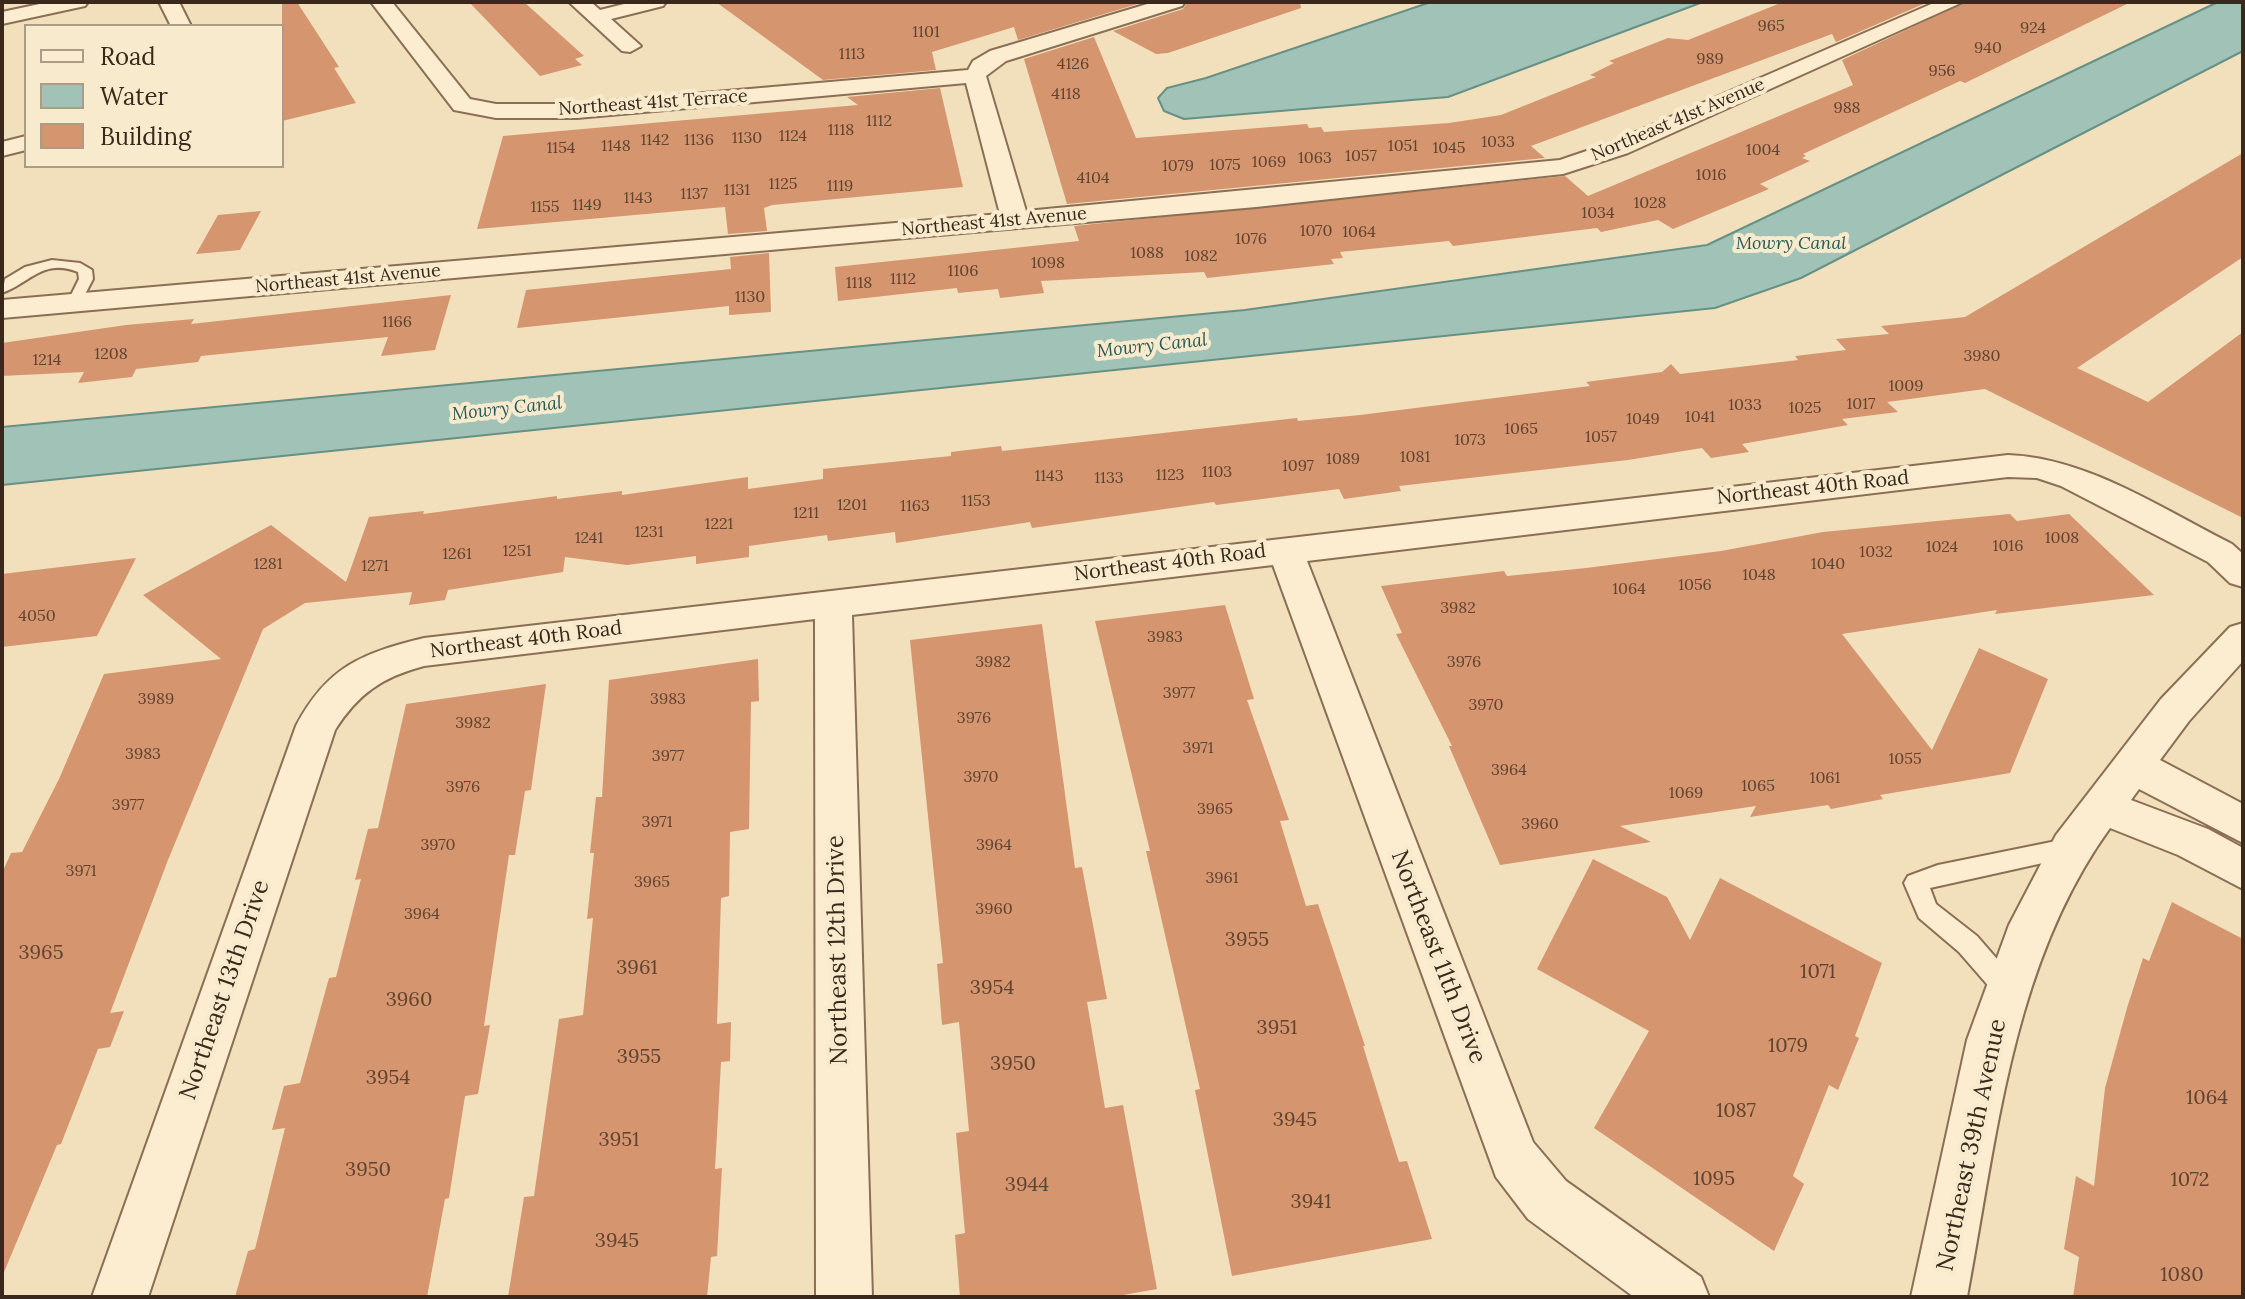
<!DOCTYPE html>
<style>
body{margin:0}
#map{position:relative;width:2245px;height:1299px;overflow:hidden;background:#f2e0bd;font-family:Lora,serif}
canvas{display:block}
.frame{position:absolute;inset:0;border:4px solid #39281b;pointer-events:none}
.legend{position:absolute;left:24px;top:24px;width:260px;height:144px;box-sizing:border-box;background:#f8eacd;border:2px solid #ac9c86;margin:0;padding:10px 14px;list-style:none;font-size:24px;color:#39281b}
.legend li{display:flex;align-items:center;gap:16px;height:40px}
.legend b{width:40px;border:2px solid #ac9c86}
</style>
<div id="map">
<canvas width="2245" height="1299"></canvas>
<div class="frame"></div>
<ul class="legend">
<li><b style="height:10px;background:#fcedd1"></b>Road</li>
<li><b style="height:22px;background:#a1c3b7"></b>Water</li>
<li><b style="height:22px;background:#d4956f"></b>Building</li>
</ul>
</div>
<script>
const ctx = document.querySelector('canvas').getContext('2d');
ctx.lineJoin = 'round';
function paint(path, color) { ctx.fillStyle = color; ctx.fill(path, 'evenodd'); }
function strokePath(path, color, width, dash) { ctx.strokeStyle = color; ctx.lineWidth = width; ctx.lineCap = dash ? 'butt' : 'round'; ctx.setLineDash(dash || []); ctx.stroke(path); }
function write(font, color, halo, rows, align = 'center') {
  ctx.font = font + ' Lora,serif'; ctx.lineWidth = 8; ctx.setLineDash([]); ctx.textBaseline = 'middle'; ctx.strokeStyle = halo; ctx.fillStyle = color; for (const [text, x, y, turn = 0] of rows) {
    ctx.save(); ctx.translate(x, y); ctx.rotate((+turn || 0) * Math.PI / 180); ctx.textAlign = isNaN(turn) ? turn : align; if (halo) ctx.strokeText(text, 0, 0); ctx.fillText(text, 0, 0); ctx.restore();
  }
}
const water = new Path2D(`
 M1431 2H1703L1448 97 1184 119 1164 111 1158 98 1167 88 1206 78Z
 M2218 2H2243V51L1801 278 1715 308 2 485V427L1245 310 1707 245Z`);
paint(water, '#a1c3b7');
strokePath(water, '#689185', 2);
paint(new Path2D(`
 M282 2H297L339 67 334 68 356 103 282 121Z
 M469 2H524L584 56 575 59 582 65 540 76Z
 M716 2H1144L1018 40 1014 27 932 52 936 70 823 80Z
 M1188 2H1300L1301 8 1168 53 1156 54 1113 31 1183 9Z
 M1783 2H1928L1836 42 1832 34 1531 146 1545 158 1067 204 1024 59 1094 37 1136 138 1307 124 1309 128 1321 127 1324 132 1449 123 1501 115 1596 77 1590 75 1614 63 1609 61 1668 38 1688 40Z
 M1966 2H2131L1965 83 1960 81 1803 154 1806 156 1802 158 1810 161 1760 184 1769 189 1673 229 1658 220 1601 232 1597 228 1453 246 1449 241 1340 252 1343 258 1331 259 1334 264 1207 278 1204 272 1041 281 1044 293 1000 298 998 289 958 293 957 288 838 301 835 267 1079 241 1074 226 1565 176 1588 196 1853 85 1842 60Z
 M940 88 963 187 772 205 764 208 767 231 728 234 725 207 477 229 503 136 858 105 847 97Z
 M2243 153V257L2077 368 2148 402 2243 332V518L1985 389 1887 402 1898 412 1842 419 1848 425 1742 444 1749 452 1711 458 1702 448 1628 460 1399 486 1401 491 1344 499 1339 489 1216 505 1214 502 1032 528 1030 522 896 543 895 532 828 541 827 535 749 546V557L696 564V556L627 565 565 557 563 572 448 590 445 600 409 605 412 592 305 603 263 629 168 860 110 1013 124 1011 110 1047 98 1049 61 1144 57 1145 2 1277V873L11 853 22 852 59 779 104 674 221 659 143 595 271 525 346 582 369 517 424 511 423 514 557 496V499L622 491V495L748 477V489L823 479V469L951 456V452L1001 446 1002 451 1297 418 1298 421 1360 415 1590 386 1586 382 1662 372 1671 364 1680 374 1798 360 1795 356 1846 350 1836 339 1889 334 1881 326 1965 317Z
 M261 211 240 250 196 254 218 215Z
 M769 253 771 312 729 315V306L517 328 526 290 731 269 730 257Z
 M451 295 435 350 381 356 388 337 201 356 198 362 136 369 132 377 78 383 84 372 2 376V343L126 325 194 319 191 324Z
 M2010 514 2017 521 2069 514 2154 595 1995 614 1997 610 1842 634 1932 750 1979 648 2048 679 2010 773 1880 795 1883 799 1831 809 1828 805 1750 817 1756 806 1620 826 1651 842 1500 865 1449 746H1452L1396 634 1402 633 1381 586 1504 571 1507 576 1586 568 1721 551 1823 532Z
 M136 558 97 636 2 647V574Z
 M1225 605 1254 699 1247 700 1289 820 1280 821 1306 906 1318 904 1365 1046H1363L1399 1162 1407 1161 1432 1239 1232 1276 1195 1090 1200 1089 1146 851H1150L1095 621Z
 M1042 624 1075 868 1082 867 1107 999 1087 1002 1105 1108 1123 1105 1157 1289 1112 1297H960L955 1235 965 1233 956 1133 969 1131 959 1022 942 1025 937 964 943 963 910 640Z
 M758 659 759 701 751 702 749 829 730 832 729 896 721 898 717 1024 731 1022 730 1061 721 1062 715 1169 722 1168 717 1256 711 1257 707 1297H508L524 1197 534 1196 559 1019 583 1015 593 918 587 919 594 853H590L596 797H602L609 680Z
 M546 684 531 790 525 791 515 855H509L484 1026 490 1025 478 1094 465 1096 449 1198 445 1199 427 1297H235L248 1251 255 1249 285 1128 272 1130 284 1086 300 1083 329 978 336 977 361 879 355 880 368 829 378 828 406 704Z
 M1593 859 1667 897 1690 940 1720 878 1882 963 1855 1036 1859 1038 1838 1090 1829 1085 1793 1176 1804 1184 1774 1251 1594 1128 1649 1031 1537 969Z
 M2172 902 2243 939V1297H2073L2079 1257 2064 1249 2076 1176 2094 1186 2105 1088 2127 1008 2143 958 2149 961Z`), '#d4956f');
const lane = new Path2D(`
 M52 260 80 263 92 270 93 279 79 306H69L67 303 79 279 78 272C43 258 30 283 2 293L5 279 25 267Z
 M2071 838 2079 841 2082 848 2079 855 1930 888 1936 904 1977 936 2017 982 2020 990 2017 998 2008 1002 1999 998 1959 952 1919 918 1904 883 1908 876 1938 865Z`);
const street = new Path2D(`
 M49 2H88L85 6 2 24V12Z
 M159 2H179L191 26H171Z
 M371 2H392L470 99 496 104H577L968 70 973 61 990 51 1154 2H1185L1182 6 1006 61 986 76 1026 211 1560 160 1610 143 1936 2H1963L1628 153 1563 174 1256 207 2 318V300L1000 214 966 83 577 118H496L454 110Z
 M569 2H591L600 10 632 2H666L663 6 611 19 641 46 630 52 622 51Z
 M26 136V150L2 156V142Z
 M2008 455C2088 458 2162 509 2232 544L2243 554V587L2230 583 2208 562 2061 486 2037 478 2008 477 1307 561 1533 1142 1566 1181 1701 1277 1709 1297H1634L1528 1219 1496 1177 1273 565 852 615 872 1297H816L815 619 424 666C382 677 358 694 335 730L148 1297H92L296 726C327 667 362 653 424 638Z
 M2243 623V661L2189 721 2160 760 2243 804V843L2139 789 2131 800 2208 829 2243 848V889L2178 855 2110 828C2012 963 1997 1138 1967 1297H1911L1967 1040 2009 925 2056 835 2161 699 2230 627Z`);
strokePath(lane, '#8b6f55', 4);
strokePath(street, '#8b6f55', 4);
paint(lane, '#fcedd1');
paint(street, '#fcedd1');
write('16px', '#604330', null, [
 ["965",1771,26],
 ["924",2033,28],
 ["1101",926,32],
 ["940",1988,48],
 ["1113",852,54],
 ["989",1710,59],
 ["4126",1073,64],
 ["956",1942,71],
 ["4118",1066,94],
 ["988",1847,108],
 ["1112",879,121],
 ["1118",841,130],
 ["1124",793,136],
 ["1130",747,138],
 ["1142",655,140],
 ["1136",699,140],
 ["1033",1498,142],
 ["1148",616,146],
 ["1051",1403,146],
 ["1154",561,148],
 ["1045",1449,148],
 ["1004",1763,150],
 ["1057",1361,156],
 ["1063",1315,158],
 ["1069",1269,162],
 ["1075",1225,165],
 ["1079",1178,166],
 ["1016",1711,175],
 ["4104",1093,178],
 ["1125",783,184],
 ["1119",840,186],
 ["1131",737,190],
 ["1137",694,194],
 ["1143",638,198],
 ["1028",1650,203],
 ["1149",587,205],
 ["1155",545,207],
 ["1034",1598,213],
 ["1070",1316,231],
 ["1064",1359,232],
 ["1076",1251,239],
 ["1088",1147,253],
 ["1082",1201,256],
 ["1098",1048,263],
 ["1106",963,271],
 ["1112",903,279],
 ["1118",859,283],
 ["1130",750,297],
 ["1166",397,322],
 ["1208",111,354],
 ["3980",1982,356],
 ["1214",47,360],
 ["1009",1906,386],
 ["1017",1861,404],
 ["1033",1745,405],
 ["1025",1805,408],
 ["1041",1700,417],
 ["1049",1643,419],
 ["1065",1521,429],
 ["1057",1601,437],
 ["1073",1470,440],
 ["1081",1415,457],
 ["1089",1343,459],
 ["1097",1298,466],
 ["1103",1217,472],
 ["1123",1170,475],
 ["1143",1049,476],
 ["1133",1109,478],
 ["1153",976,501],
 ["1201",852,505],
 ["1163",915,506],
 ["1211",806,513],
 ["1221",719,524],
 ["1231",649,532],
 ["1241",589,538],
 ["1008",2062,538],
 ["1016",2008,546],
 ["1024",1942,547],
 ["1251",517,551],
 ["1032",1876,552],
 ["1261",457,554],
 ["1281",268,564],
 ["1040",1828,564],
 ["1271",375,566],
 ["1048",1759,575],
 ["1056",1695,585],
 ["1064",1629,589],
 ["3982",1458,608],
 ["4050",37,616],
 ["3983",1165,637],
 ["3982",993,662],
 ["3976",1464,662],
 ["3977",1179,693],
 ["3989",156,699],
 ["3983",668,699],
 ["3970",1486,705],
 ["3976",974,718],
 ["3982",473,723],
 ["3971",1198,748],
 ["3983",143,754],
 ["3977",668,756],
 ["1055",1905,759],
 ["3964",1509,770],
 ["3970",981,777],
 ["1061",1825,778],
 ["1065",1758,786],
 ["3976",463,787],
 ["1069",1686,793],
 ["3977",128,805],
 ["3965",1215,809],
 ["3971",657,822],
 ["3960",1540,824],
 ["3970",438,845],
 ["3964",994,845],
 ["3971",81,871],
 ["3961",1222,878],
 ["3965",652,882],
 ["3960",994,909],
 ["3964",422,914]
]);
write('18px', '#39281b', '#f8eacd', [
 ["Northeast 41st Terrace",653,103,-4],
 ["Northeast 41st Avenue",1678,120,-23],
 ["Northeast 41st Avenue",994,222,-5],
 ["Northeast 41st Avenue",348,279,-5]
]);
write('italic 18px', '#285a55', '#f8eacd', [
 ["Mowry Canal",1791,244],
 ["Mowry Canal",1152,346,-6],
 ["Mowry Canal",507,409,-6]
]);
write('20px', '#39281b', '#f8eacd', [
 ["Northeast 40th Road",1813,488,-6],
 ["Northeast 40th Road",1170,563,-7],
 ["Northeast 40th Road",526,640,-7]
]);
write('20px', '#604330', null, [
 ["3955",1247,940],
 ["3965",41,953],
 ["3961",637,968],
 ["1071",1818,972],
 ["3954",992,988],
 ["3960",409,1000],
 ["3951",1277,1028],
 ["1079",1788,1046],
 ["3955",639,1057],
 ["3950",1013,1064],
 ["3954",388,1078],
 ["1064",2207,1098],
 ["1087",1736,1111],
 ["3945",1295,1120],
 ["3951",619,1140],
 ["3950",368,1170],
 ["1095",1714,1179],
 ["1072",2190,1180],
 ["3944",1027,1185],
 ["3941",1311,1202],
 ["3945",617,1241],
 ["1080",2182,1275]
]);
write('24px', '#39281b', '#f8eacd', [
 ["Northeast 12th Drive",838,950,-91],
 ["Northeast 11th Drive",1438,957,69],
 ["Northeast 13th Drive",225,990,-71],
 ["Northeast 39th Avenue",1972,1145,-78]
]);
</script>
